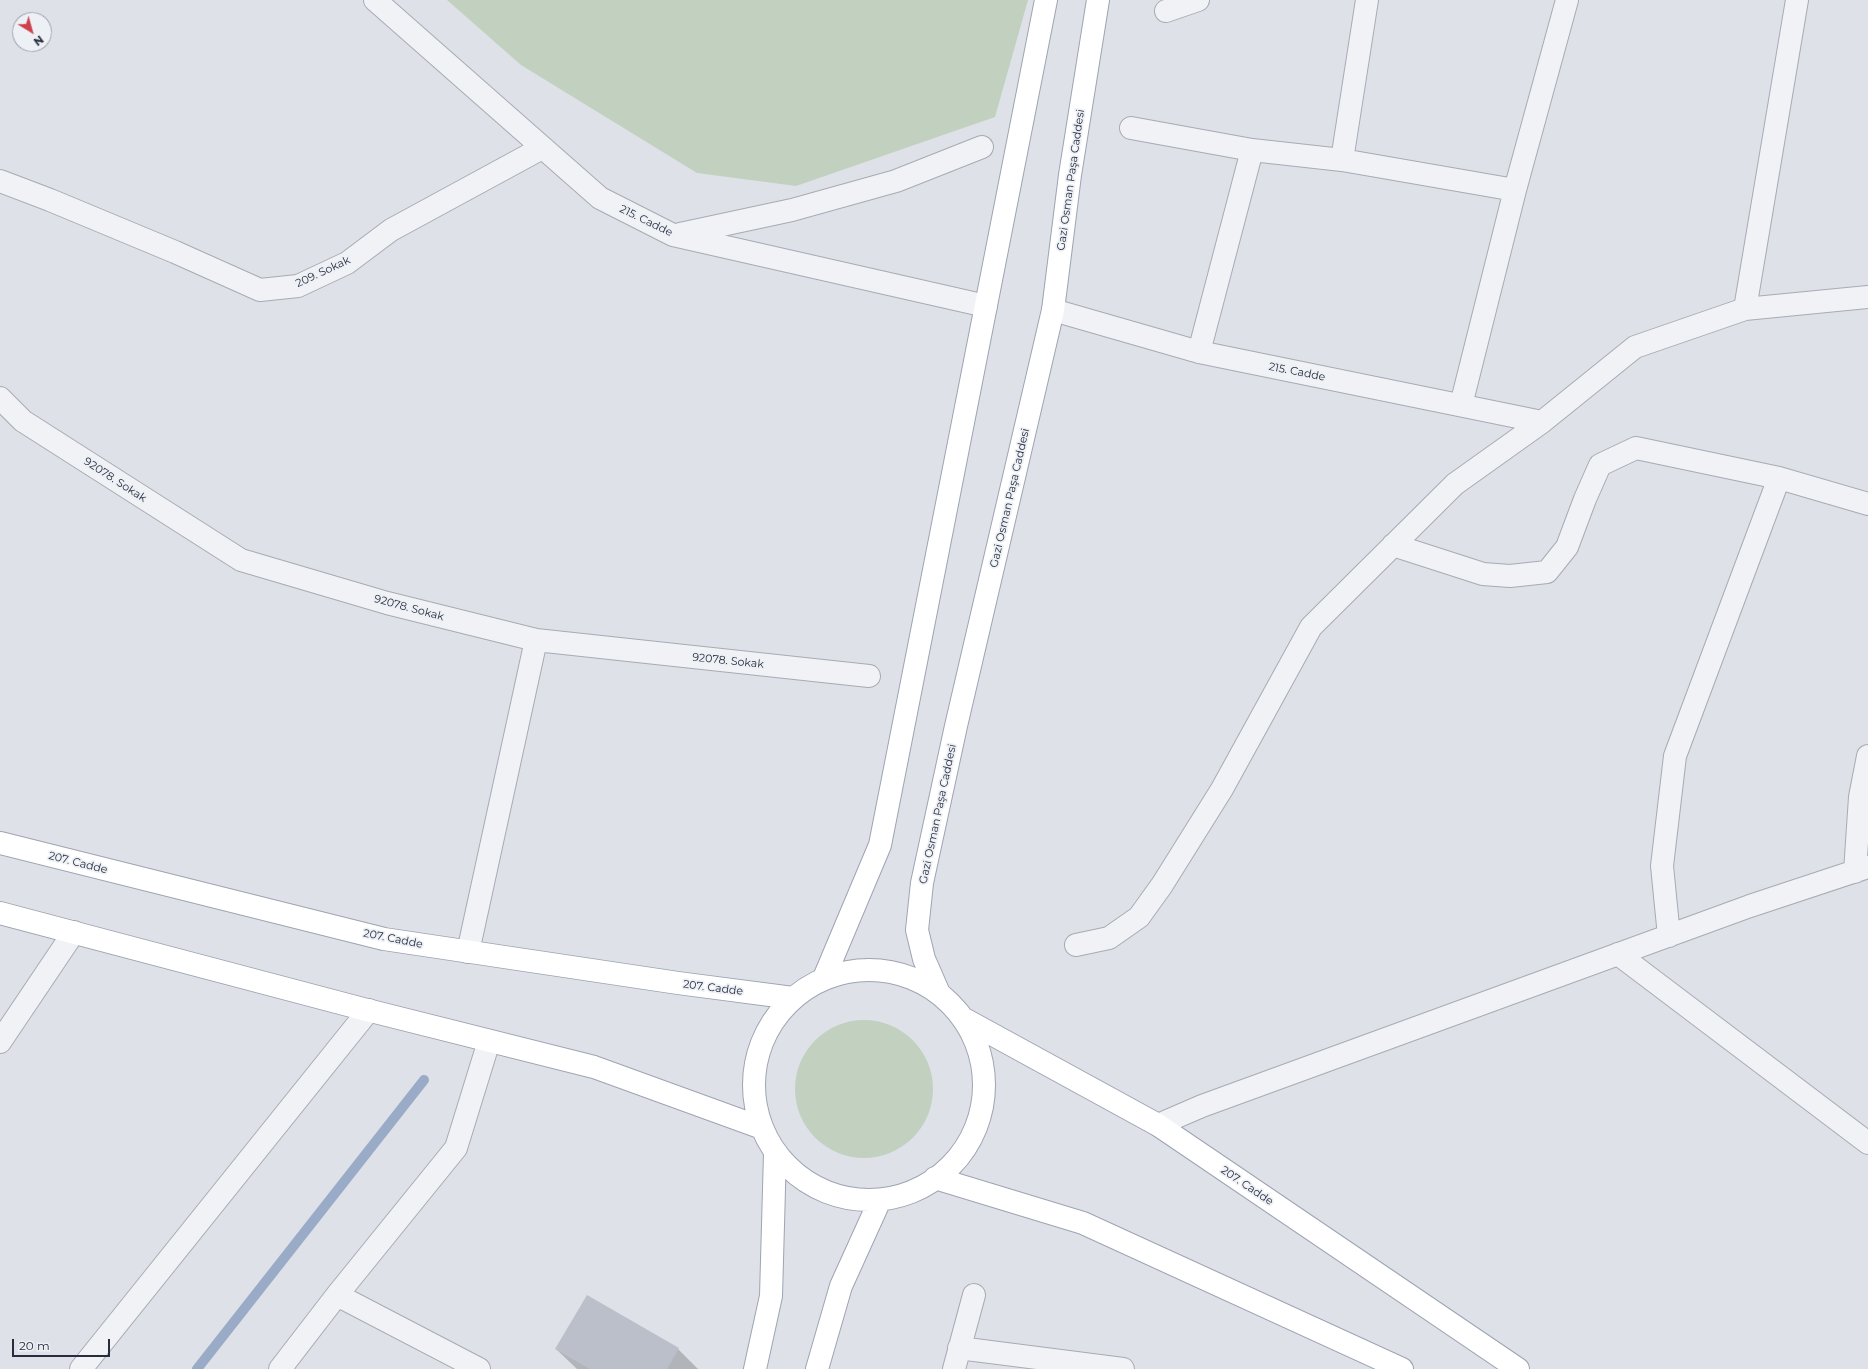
<!DOCTYPE html>
<meta charset="utf-8">
<style>
body{margin:0}
#map{position:relative;width:1868px;height:1369px;overflow:hidden;background:#dee1e7;font-family:Montserrat,sans-serif}
canvas{display:block}
.north{position:absolute;left:12px;top:12px;width:40px;height:40px;box-sizing:border-box;background:#edf0f5;border:1px solid #9ea2ac;border-radius:50%;rotate:143deg;font-size:11px;font-weight:700;line-height:16px;text-align:center;color:#272d3e}
.north::after{content:'';display:block;margin:auto;width:14px;height:18px;background:#cc434c;clip-path:polygon(50% 0,100% 100%,50% 72%,0 100%)}
.scale{position:absolute;left:12px;top:1339px;width:98px;height:18px;box-sizing:border-box;border:2px solid #272d3e;border-top:0;padding-left:5px;font-size:12px;line-height:14px;white-space:nowrap;color:#272d3e;-webkit-text-stroke:3px #edf0f5;paint-order:stroke}
</style>
<div id="map">
<canvas width="1868" height="1369"></canvas>
<div class="north">N</div>
<div class="scale">20 m</div>
</div>
<script>
const ctx = document.querySelector('canvas').getContext('2d');
ctx.lineJoin = 'round';
function paint(path, color) { ctx.fillStyle = color; ctx.fill(path, 'evenodd'); }
function strokePath(path, color, width, dash) { ctx.strokeStyle = color; ctx.lineWidth = width; ctx.lineCap = dash ? 'butt' : 'round'; ctx.setLineDash(dash || []); ctx.stroke(path); }
function write(font, color, halo, rows, align = 'center') {
  ctx.font = font + ' Montserrat,sans-serif'; ctx.lineWidth = 3.5; ctx.setLineDash([]); ctx.textBaseline = 'middle'; ctx.strokeStyle = halo; ctx.fillStyle = color; for (const [text, x, y, turn = 0] of rows) {
    ctx.save(); ctx.translate(x, y); ctx.rotate((+turn || 0) * Math.PI / 180); ctx.textAlign = isNaN(turn) ? turn : align; if (halo) ctx.strokeText(text, 0, 0); ctx.fillText(text, 0, 0); ctx.restore();
  }
}
paint(new Path2D(`
 M447 0H1028L995 117 796 186 697 173 521 65Z
 M795 1089a69 69 0 1 1 138 0a69 69 0 1 1-138 0Z`), '#c2d1bf');
paint(new Path2D(`
 M556 1349H678L698 1369H577Z`), '#0003');
strokePath(new Path2D(`
 M197 1369 424 1080`), '#99abc7', 10);
paint(new Path2D(`
 M587 1295 679 1348 667 1369H590L555 1349Z`), '#bbbfca');
const minor = new Path2D(`
 M375 0 600 198 673 235 986 306
 M1166 11 1198 0
 M1131 128 1252 150 1342 160 1515 190
 M1342 160 1367 0
 M0 181 50 200 175 252 260 290 298 286 347 263 391 230 542 148
 M680 234 792 210 896 181 982 147
 M1745 309 1797 0
 M1053 310 1199 352 1542 422
 M1199 352 1252 150
 M0 398 23 421 241 560 387 603 536 640 869 676
 M1461 405 1515 190 1567 0
 M1393 545 1483 574 1510 576 1547 572 1567 547 1585 499 1600 465 1636 448 1779 478 1868 504
 M1855 872 1860 797 1868 756
 M1669 936 1662 866 1675 756 1779 478
 M1076 945 1109 938 1139 917 1162 885 1222 789 1311 627 1455 484 1542 422 1635 347 1745 309 1868 297
 M468 952 536 640
 M1618 954 1868 1143
 M0 1042 74 932
 M1158 1125 1202 1106 1750 906 1868 867
 M337 1295 479 1369
 M959 1348 1123 1369
 M81 1369 369 1010
 M280 1369 337 1295 456 1148 489 1041
 M954 1369 974 1295`);
const major = new Path2D(`
 M0 843 384 939 678 983 793 998
 M0 913 363 1009 594 1067 762 1128
 M754 1085a115 115 0 1 1 230 0a115 115 0 1 1-230 0Z
 M824 978 880 845 1046 0
 M938 991 924 959 917 930 922 883 956 726 1053 310 1070 175 1098 0
 M966 1020 1158 1125 1518 1369
 M935 1178 1083 1223 1402 1369
 M755 1369 771 1296 775 1153
 M817 1369 841 1286 880 1200`);
strokePath(minor, '#a7abb4', 24);
strokePath(major, '#9da4b3', 24);
strokePath(minor, '#f0f2f6', 22);
strokePath(major, '#fff', 22);
write('11px', '#272d3e', '#edf0f5', [
 ["Gazi Osman Paşa Caddesi",1071,180,-82],
 ["215. Cadde",646,221,26],
 ["209. Sokak",323,272,-25],
 ["215. Cadde",1297,372,11],
 ["92078. Sokak",115,480,33],
 ["Gazi Osman Paşa Caddesi",1010,498,-77],
 ["92078. Sokak",409,608,15],
 ["92078. Sokak",728,661,6],
 ["Gazi Osman Paşa Caddesi",938,814,-78],
 ["207. Cadde",78,863,14],
 ["207. Cadde",393,939,11],
 ["207. Cadde",713,988,7],
 ["207. Cadde",1247,1186,34]
]);
</script>
